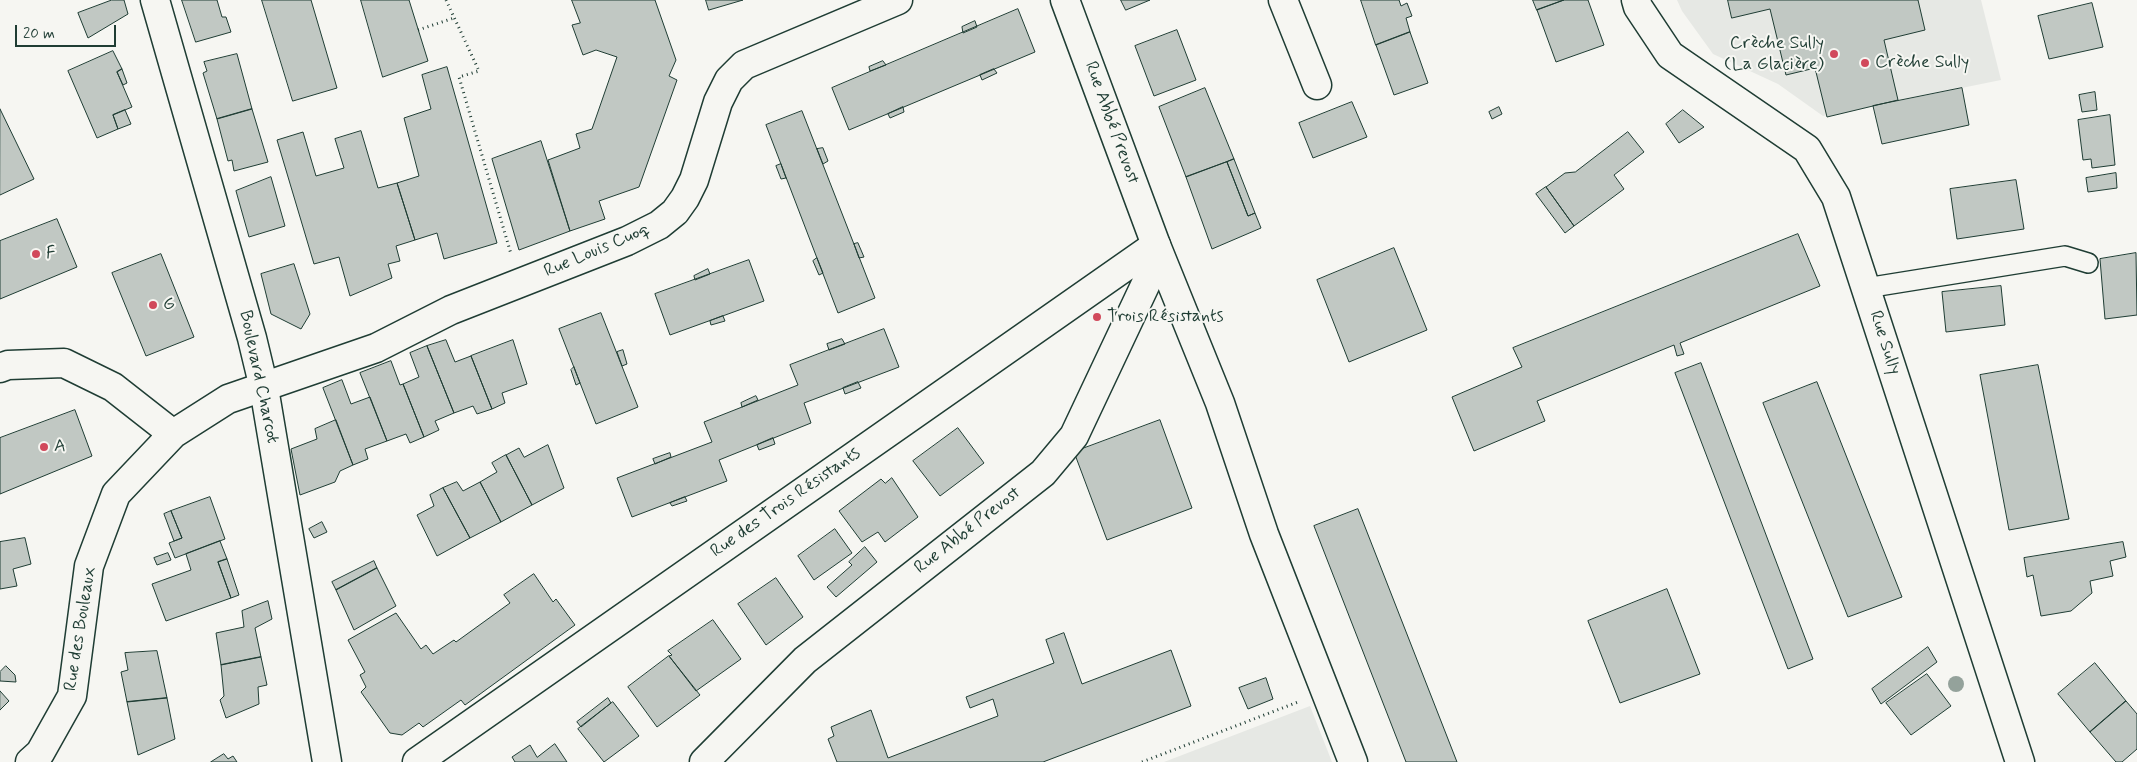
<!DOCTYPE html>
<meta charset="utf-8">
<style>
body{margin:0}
#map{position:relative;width:2137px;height:762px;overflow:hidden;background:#f6f6f2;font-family:Mynerve,sans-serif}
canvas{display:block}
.scale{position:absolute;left:15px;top:25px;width:101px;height:22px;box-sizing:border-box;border:2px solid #1f3d34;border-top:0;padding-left:6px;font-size:15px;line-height:18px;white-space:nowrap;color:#1f3d34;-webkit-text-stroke:4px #f6f6f2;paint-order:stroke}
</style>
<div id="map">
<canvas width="2137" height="762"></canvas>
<div class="scale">20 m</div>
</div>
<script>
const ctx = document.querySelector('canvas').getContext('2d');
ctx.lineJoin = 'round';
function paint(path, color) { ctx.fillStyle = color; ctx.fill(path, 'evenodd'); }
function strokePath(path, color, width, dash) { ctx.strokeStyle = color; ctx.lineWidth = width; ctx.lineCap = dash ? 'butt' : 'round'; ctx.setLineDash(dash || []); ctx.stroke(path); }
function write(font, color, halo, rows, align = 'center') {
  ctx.font = font + ' Mynerve,sans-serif'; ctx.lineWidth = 4; ctx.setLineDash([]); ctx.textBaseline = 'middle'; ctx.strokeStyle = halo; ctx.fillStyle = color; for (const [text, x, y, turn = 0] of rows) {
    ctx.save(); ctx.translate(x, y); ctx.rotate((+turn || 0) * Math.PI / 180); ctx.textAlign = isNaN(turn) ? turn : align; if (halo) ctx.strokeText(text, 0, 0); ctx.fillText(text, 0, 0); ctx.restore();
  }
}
paint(new Path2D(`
 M1677 0H1981L2001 80 1823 116 1778 84 1713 54 1682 11Z
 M1310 706 1332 762H1164Z`), '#e6e8e4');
const building = new Path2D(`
 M112 0H124L128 14 88 38 78 13Z
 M182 0H217L222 17H226L231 32 196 42Z
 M262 0H311L337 88 293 101Z
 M361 0H409L428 61 383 77Z
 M572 0H655L676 60 669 76 677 80 639 187 599 201 605 219 570 231 548 160 580 148 576 134 592 129 617 57 596 50 583 55 572 25 580 23Z
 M706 0H743L709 10Z
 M1121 0H1150L1126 10Z
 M1361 0H1399L1401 6 1407 3 1412 16 1406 18 1410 32 1376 45Z
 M1533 0H1564L1537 10Z
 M1564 0H1588L1604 45 1556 62 1537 10Z
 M1728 0H1918L1925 30 1884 40 1898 100 1827 117 1815 68 1786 75 1770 9 1732 18Z
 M2092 3 2103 47 2049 59 2038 16Z
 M1018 9 1035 52 849 130 832 88Z
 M975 21 977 27 963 33 962 27Z
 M1177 30 1196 80 1154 96 1135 46Z
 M1410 32 1428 83 1394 95 1376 45Z
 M113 51 122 69 117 72 132 107 113 115 118 129 97 138 68 71Z
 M237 54 252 109 217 119 203 73 207 71 204 62Z
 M883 61 886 65 870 71 869 67Z
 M447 67 497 243 444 259 437 233 415 240 397 183 419 176 404 118 431 109 422 75Z
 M122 69 127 83 123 85 117 72Z
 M994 69 997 73 982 80 980 75Z
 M1205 88 1234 159 1186 177 1159 107Z
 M1962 88 1969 125 1882 144 1873 106Z
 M2095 92 2097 110 2082 112 2079 95Z
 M1352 102 1367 137 1313 158 1299 123Z
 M903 107 904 112 890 118 888 114Z
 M1499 107 1502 114 1492 119 1489 112Z
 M0 109 34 179 0 195Z
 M252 109 268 162 234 171 232 160 228 161 217 119Z
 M125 110 131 124 118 129 113 115Z
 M1683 110 1704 127 1679 143 1666 124Z
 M802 111 875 298 838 313 766 125Z
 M2110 115 2115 165 2092 168 2091 159 2083 160 2078 120Z
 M361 131 378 188 397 183 415 240 396 246 400 261 388 264 392 278 350 296 339 257 314 264 277 140 303 132 316 176 344 168 335 139Z
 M1628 132 1644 152 1614 175 1624 189 1574 226 1546 187 1565 173 1575 172Z
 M541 141 570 231 519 250 492 159Z
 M823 148 828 161 823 164 817 149Z
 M1234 159 1255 213 1248 216 1227 162Z
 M1227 162 1248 216 1255 213 1261 228 1212 249 1186 177Z
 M781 164 786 178 781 179 776 166Z
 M2116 173 2117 188 2088 192 2086 178Z
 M271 177 285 226 249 237 236 191Z
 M2016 180 2024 229 1957 239 1950 189Z
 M1546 187 1574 226 1565 233 1536 194Z
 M57 219 77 267 0 299V241Z
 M1798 234 1820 286 1680 343 1684 354 1677 356 1674 345 1537 401 1545 421 1474 451 1452 397 1522 367 1513 348Z
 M858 243 864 257 859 258 854 244Z
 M1394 248 1427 330 1349 362 1317 280Z
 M2136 253 2137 315 2105 319 2100 259Z
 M161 254 194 337 146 356 112 273Z
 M817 258 823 273 819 275 813 261Z
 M749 260 764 301 670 335 655 294Z
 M294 264 310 314 301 329 271 314 261 274Z
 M708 269 710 274 695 280 694 276Z
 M2001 286 2005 325 1946 332 1942 292Z
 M601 313 638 407 596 424 559 329Z
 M723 316 725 321 711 325 710 321Z
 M884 329 899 367 804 403 811 423 719 460 727 481 632 517 617 478 712 442 704 422 798 385 790 365Z
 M842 339 845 344 829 350 827 344Z
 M446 340 455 362 471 356 492 409 477 414 473 406 454 413 427 346Z
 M513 340 527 384 502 393 505 403 492 409 471 356Z
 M427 346 454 413 435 421 439 430 424 437 403 384 419 377 410 353Z
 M623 350 627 364 622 366 617 352Z
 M391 361 400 385 403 384 424 437 410 443 406 434 387 441 360 373Z
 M1701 363 1813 659 1788 669 1675 373Z
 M2038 365 2069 519 2009 530 1980 375Z
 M574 367 580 383 576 385 571 370Z
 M342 380 351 404 370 397 387 441 365 449 368 459 353 465 323 388Z
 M858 382 861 388 845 394 843 388Z
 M1817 382 1902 597 1848 617 1763 403Z
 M756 396 758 400 742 407 741 403Z
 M75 410 92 456 0 494V438Z
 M336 420 353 465 340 471 335 482 300 495 291 449 317 439 315 429Z
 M1160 420 1192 508 1107 540 1074 452Z
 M958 428 984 463 940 496 913 461Z
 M773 438 775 444 759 450 757 445Z
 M548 445 564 488 532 505 506 455 519 448 524 457Z
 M670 453 671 457 655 464 653 459Z
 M506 455 532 505 501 522 480 482 497 472 492 463Z
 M892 478 918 517 885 542 878 532 862 542 839 511 881 479 885 483Z
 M457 482 463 491 480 482 501 522 470 538 443 488Z
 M443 488 470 538 437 556 417 515 434 506 430 495Z
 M210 497 225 539 175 558 169 543 182 538 171 511Z
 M685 497 687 501 672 506 670 503Z
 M1358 509 1457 762H1406L1314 526Z
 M171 511 182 538 174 541 164 514Z
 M322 522 327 532 314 538 309 529Z
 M835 529 852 553 814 580 798 556Z
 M25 538 31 564 13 569 17 586 0 589V542Z
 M220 541 227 559 218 562 231 598 166 621 152 584 191 570 186 554Z
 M2123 542 2126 557 2110 561 2113 576 2090 581 2092 593 2071 611 2041 616 2033 575 2027 577 2024 558Z
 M865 547 877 562 836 597 827 587 852 565 849 562Z
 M168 553 171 560 157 565 154 558Z
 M227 559 239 595 231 598 218 562Z
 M374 561 377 568 336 590 332 582Z
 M377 568 396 606 354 630 336 590Z
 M534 574 553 602 556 599 575 625 465 705 461 700 423 727 419 723 402 735 390 733 361 692 366 687 360 675 365 672 348 640 396 613 421 649 426 645 433 654 454 640 456 642 510 603 504 595Z
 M776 578 803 617 766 645 738 604Z
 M1667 589 1700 674 1620 703 1588 621Z
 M268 601 272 619 255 628 261 657 221 665 216 633 244 627 242 611Z
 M713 620 741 659 696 691 669 656 672 655 668 651Z
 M1064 633 1082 684 1171 650 1191 706 1043 762H837L828 739 834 736 831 727 871 710 888 758 998 716 993 699 970 708 966 697 1054 663 1046 640Z
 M1928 647 1937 662 1881 704 1872 689Z
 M157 651 167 698 127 702 121 672 128 670 125 653Z
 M669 656 700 695 657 727 628 687Z
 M261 657 267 685 258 687 259 704 226 718 220 700 224 696 221 665Z
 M2095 663 2126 701 2090 732 2058 694Z
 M6 666 15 675 16 682 0 681V672Z
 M1927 674 1951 706 1911 735 1886 703Z
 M1266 678 1273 699 1248 709 1239 688Z
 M0 691 9 701 0 710Z
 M167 698 175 739 138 755 127 702Z
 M608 698 611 703 581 727 577 722Z
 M2126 701 2137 714V749L2122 762H2116L2090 732Z
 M613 702 639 736 604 762 578 729Z
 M555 744 567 762H515L512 757 530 745 537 757Z
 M224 754 228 759 233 756 237 762H211Z`);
paint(building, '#c1c8c3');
strokePath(building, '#1f3d34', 1);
const service = new Path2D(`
 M1866 288 2065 256 2088 263`);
const minor = new Path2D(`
 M1283 0 1317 85
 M1636 0 1638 7 1670 55 1807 149 1836 197 2020 762
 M0 368 8 365 64 363 113 387 173 434
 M30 762 40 753 72 696 89 566 116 494 173 434 228 399 376 348 451 310 627 241 659 225 675 212 685 198 694 180 718 102 729 80 744 65 898 0
 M417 762 1156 245
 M704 762 805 660 1043 473 1074 436 1149 277 1156 245`);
const tertiary = new Path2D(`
 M155 0 252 338 264 388 327 762
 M1065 0 1156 245 1220 403 1264 534 1353 762`);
strokePath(service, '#1f3d34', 22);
strokePath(minor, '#1f3d34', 31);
strokePath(tertiary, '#1f3d34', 31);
strokePath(new Path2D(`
 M446 0 479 71 459 77 511 254
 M418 30 454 18
 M1142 762 1298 702`), '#1f3d34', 3, [1, 4]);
strokePath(service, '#f6f6f2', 19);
strokePath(minor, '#f6f6f2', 28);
strokePath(tertiary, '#f6f6f2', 28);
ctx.fillStyle = '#94a29b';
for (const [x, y] of [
 [1956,684]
]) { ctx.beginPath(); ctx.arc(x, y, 8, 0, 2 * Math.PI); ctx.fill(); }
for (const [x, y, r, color] of [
 [1834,54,5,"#d1495b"],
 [1865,63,5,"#d1495b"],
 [36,254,5,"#d1495b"],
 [153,305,5,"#d1495b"],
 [1097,317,5,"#d1495b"],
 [44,447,5,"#d1495b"]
]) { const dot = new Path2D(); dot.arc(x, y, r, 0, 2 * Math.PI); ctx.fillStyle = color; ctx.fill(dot); strokePath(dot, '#f6f6f2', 2); }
write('18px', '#1f3d34', '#f6f6f2', [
 ["Crèche Sully",1824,44,"right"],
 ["(La Glacière)",1824,65,"right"],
 ["Crèche Sully",1875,63],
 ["F",46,254],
 ["G",163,305],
 ["Trois Résistants",1107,317],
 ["A",54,447]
], 'left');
write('18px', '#1f3d34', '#f6f6f2', [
 ["Rue Abbé Prevost",1111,123,70],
 ["Rue Louis Cuoq",597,251,-23],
 ["Rue Sully",1884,343,72],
 ["Boulevard Charcot",258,377,78],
 ["Rue des Trois Résistants",786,503,-35],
 ["Rue Abbé Prevost",968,531,-38],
 ["Rue des Bouleaux",81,629,-81]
]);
</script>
